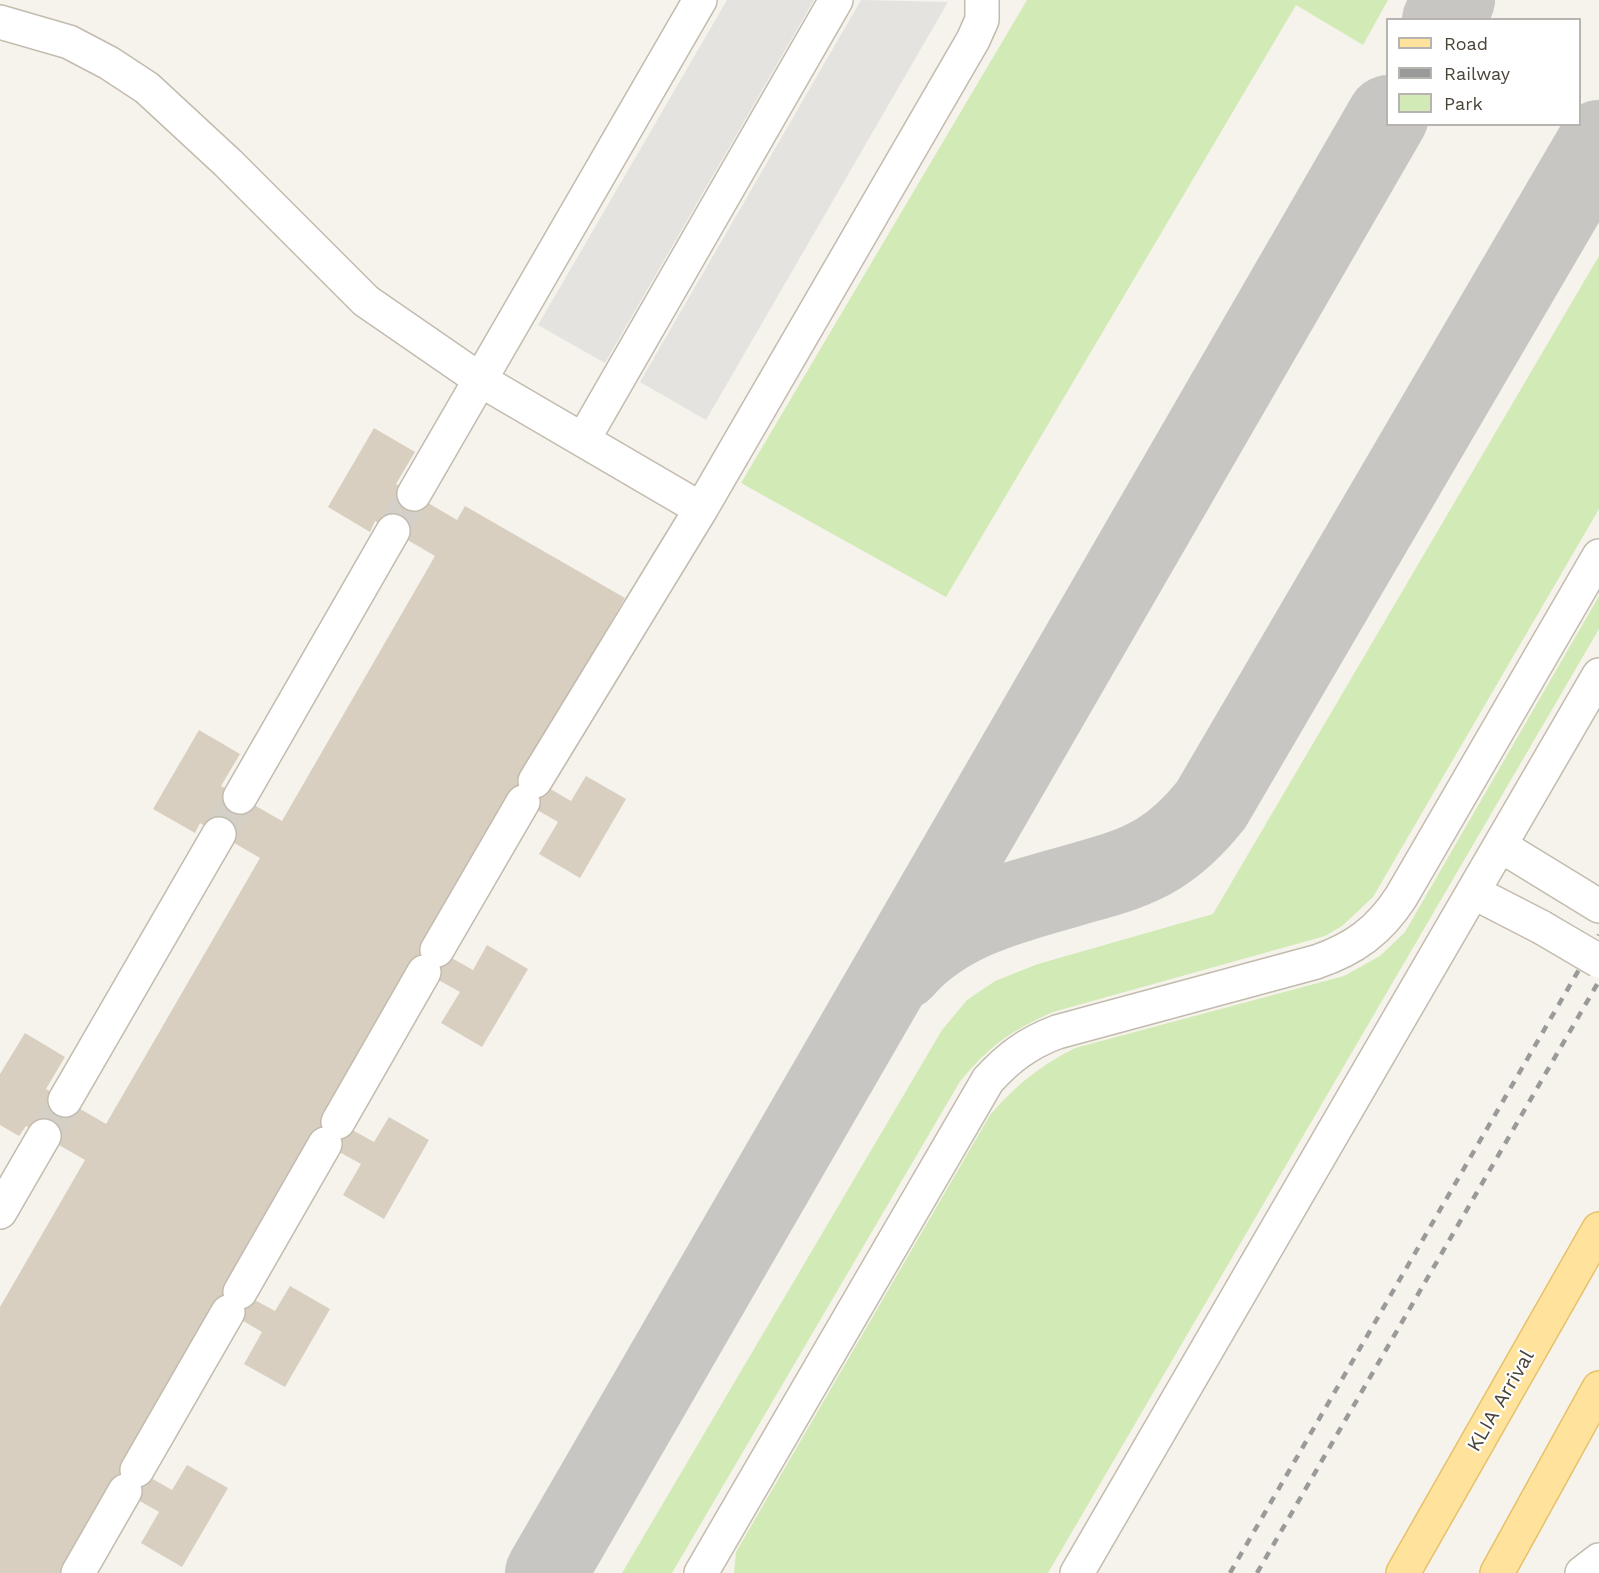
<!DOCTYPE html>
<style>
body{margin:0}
#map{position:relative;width:1599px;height:1573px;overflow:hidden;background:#f6f3ec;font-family:"Work Sans",sans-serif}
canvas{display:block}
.legend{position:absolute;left:1386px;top:18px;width:195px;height:108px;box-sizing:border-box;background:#fff;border:2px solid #b7b4b0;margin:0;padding:8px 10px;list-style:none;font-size:18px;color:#4b4439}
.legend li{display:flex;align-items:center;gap:12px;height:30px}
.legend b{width:30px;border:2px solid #b7b4b0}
</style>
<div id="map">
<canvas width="1599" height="1573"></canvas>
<ul class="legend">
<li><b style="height:8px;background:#ffe39c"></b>Road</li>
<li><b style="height:8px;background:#9a9a9a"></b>Railway</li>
<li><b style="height:16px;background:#d2eab5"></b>Park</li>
</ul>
</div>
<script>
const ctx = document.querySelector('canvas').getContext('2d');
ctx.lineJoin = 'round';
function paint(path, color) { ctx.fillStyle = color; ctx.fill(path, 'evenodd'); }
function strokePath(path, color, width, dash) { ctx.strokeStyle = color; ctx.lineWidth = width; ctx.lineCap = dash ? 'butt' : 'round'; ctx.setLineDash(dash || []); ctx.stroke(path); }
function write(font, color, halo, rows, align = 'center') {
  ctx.font = font + ' "Work Sans",sans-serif'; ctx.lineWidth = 4.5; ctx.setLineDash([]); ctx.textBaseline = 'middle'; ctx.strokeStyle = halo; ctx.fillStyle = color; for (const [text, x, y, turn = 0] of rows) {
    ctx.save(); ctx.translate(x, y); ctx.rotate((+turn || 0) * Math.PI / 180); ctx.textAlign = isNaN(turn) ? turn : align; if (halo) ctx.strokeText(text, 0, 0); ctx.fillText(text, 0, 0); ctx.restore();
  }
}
paint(new Path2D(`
 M1027 0H1388L1363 45 1296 5 946 597 741 483Z
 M1599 256V509L1373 897 1342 926 1325 936 1053 1012C1010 1031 989 1046 959 1083L672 1573H622L942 1030 967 1000 995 981 1038 964 1213 914Z
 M1599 596V629L1048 1573H734L736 1552 990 1115C1016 1085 1040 1066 1075 1048L1344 976 1380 956 1405 932Z`), '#d2eab5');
paint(new Path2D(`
 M727 0H814L605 363 538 325Z
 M861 0 948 2 706 420 640 382Z`), '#e5e3e0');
strokePath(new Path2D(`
 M1443 20 1454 0
 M902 969C949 915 1020 901 1085 882 1110 875 1135 868 1158 854 1179 841 1195 825 1211 805L1599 141
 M546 1573 1388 116`), '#c8c6c3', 82);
paint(new Path2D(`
 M374 428 415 452 396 484 457 520 465 506 625 598 523 773 571 801 586 776 626 799 580 878 539 854 558 822 511 795 425 943 473 970 487 945 528 969 482 1047 441 1023 460 992 424 972 338 1122 374 1142 389 1117 429 1140 384 1219 343 1195 361 1164 325 1144 240 1292 275 1311 290 1286 330 1309 285 1387 244 1364 262 1332 216 1305 137 1470 172 1490 187 1465 228 1488 182 1567 141 1543 159 1512 112 1485 61 1573H0V1307L85 1160 26 1126 19 1136 0 1125V1074L25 1033 65 1057 46 1089 106 1124 260 858 200 823 195 833 153 809 199 730 240 754 221 786 282 821 435 556 375 521 370 532 328 507Z`), '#d8cfc1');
strokePath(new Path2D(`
 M393 531 414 494
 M219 834 240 797
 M44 1136 65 1100`), '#d4d0c8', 33, [33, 16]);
const minor = new Path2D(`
 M0 22 69 42 109 63 147 88 228 163 366 301 482 381 701 509
 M583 440 836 0
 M414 494 700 0
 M535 781 701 509 973 40 982 20V0
 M240 797 393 531
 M1501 846 1599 906
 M1475 893 1541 927
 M437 950 523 802
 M65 1100 219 834
 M338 1122 424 972
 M0 1212 44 1136
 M240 1292 325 1144
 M137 1470 228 1312
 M78 1573 125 1491
 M701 1573 988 1080C1009 1057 1028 1043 1057 1032L1316 962C1354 949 1379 931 1401 897L1599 556
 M1077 1573 1599 675
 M1582 1573 1599 1560`);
const major = new Path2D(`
 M1403 1573 1599 1229
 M1497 1573 1599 1388`);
strokePath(minor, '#c2bbae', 36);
strokePath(major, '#e6c16a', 36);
strokePath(minor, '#fff', 33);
strokePath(major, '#ffe39c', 33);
strokePath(new Path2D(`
 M1230 1573 1599 935
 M1257 1573 1599 981`), '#9a9a9a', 4.5, [8, 8]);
const minorBridge = new Path2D(`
 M1541 927 1599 961`);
strokePath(minorBridge, '#c2bbae', 36, []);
strokePath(minorBridge, '#fff', 33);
write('20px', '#4b4439', '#fff', [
 ["KLIA Arrival",1501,1401,-60]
]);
</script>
